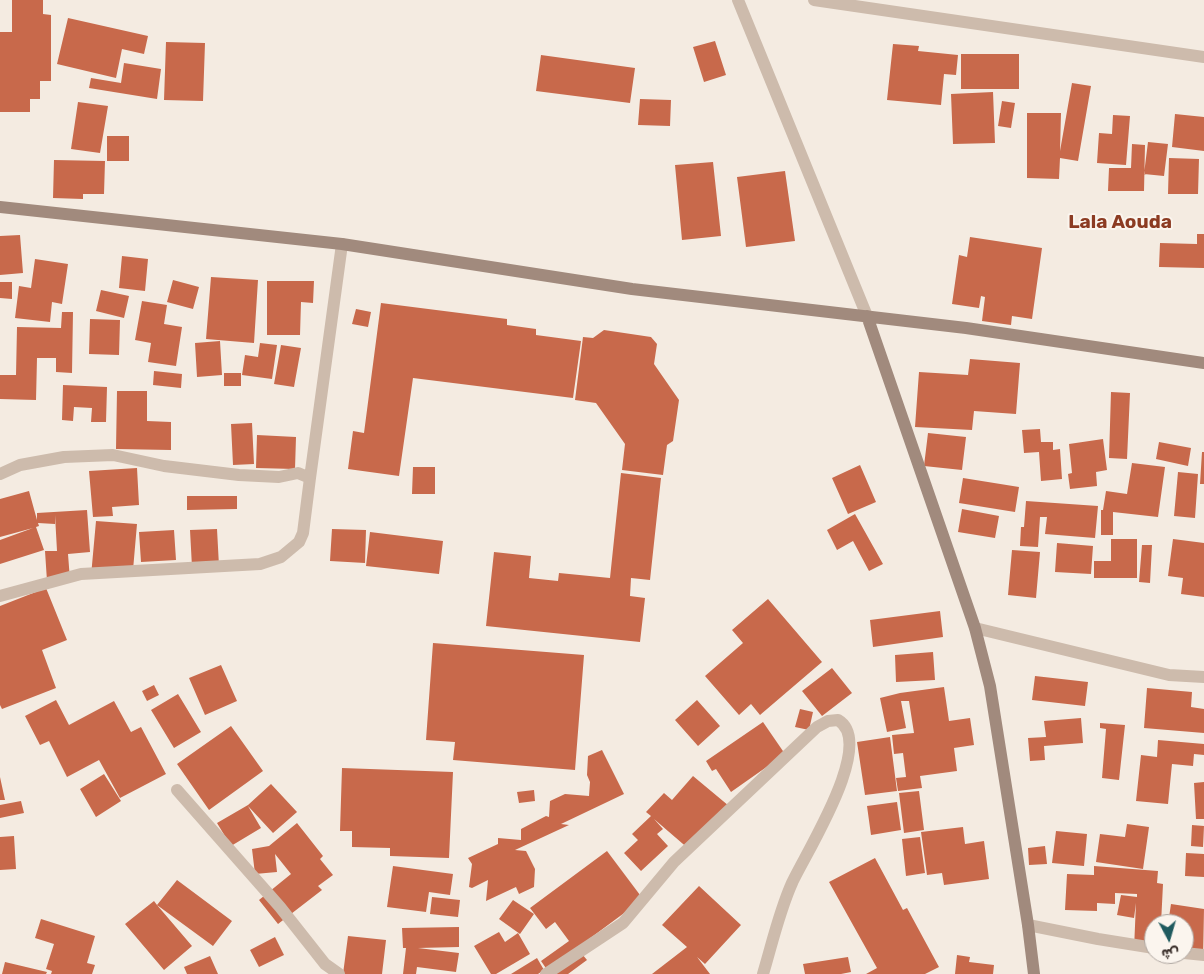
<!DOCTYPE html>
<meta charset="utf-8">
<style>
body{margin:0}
#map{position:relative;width:1204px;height:974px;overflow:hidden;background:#f4ebe1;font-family:Rubik,Vazirmatn,sans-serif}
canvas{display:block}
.north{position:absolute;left:1144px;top:914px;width:50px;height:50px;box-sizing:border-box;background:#fbf5ee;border:1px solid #aea6a0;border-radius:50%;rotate:174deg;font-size:14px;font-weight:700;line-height:20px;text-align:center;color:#3b302b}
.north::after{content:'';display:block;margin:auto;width:18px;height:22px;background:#1f5a5e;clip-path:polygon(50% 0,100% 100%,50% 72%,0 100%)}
</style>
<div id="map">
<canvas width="1204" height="974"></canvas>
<div class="north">ش</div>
</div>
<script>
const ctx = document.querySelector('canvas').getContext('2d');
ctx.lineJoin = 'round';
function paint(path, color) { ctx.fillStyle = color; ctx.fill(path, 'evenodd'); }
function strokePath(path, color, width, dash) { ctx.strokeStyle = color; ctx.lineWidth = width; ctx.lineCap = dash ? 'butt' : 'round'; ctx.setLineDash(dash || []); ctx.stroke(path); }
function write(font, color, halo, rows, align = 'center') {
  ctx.font = font + ' Rubik,sans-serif'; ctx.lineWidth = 4; ctx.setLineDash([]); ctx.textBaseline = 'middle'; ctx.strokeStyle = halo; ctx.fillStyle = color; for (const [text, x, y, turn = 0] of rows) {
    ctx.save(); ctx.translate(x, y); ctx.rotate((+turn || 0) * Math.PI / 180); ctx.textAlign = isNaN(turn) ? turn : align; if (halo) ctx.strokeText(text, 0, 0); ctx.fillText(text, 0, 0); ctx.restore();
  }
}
paint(new Path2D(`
 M12 0H43V14L51 15V81H40V99H30V112H0V32H12Z
 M68 18 148 36 144 54 122 49 116 78 57 64Z
 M715 41 726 75 704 82 693 47Z
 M166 42 205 43 203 101 164 100Z
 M893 44 919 46 918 51 958 55 956 75 944 74 941 105 887 100Z
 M961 54H1019V89H961Z
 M541 55 635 68 630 103 536 91Z
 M124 63 161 69 157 99 89 88 91 78 121 83Z
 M1072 83 1091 86 1078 161 1060 158 1059 179 1027 178V113H1061L1060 151Z
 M993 92 995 143 953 144 951 94Z
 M640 99 671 100 670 126 638 125Z
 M1002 101 1015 103 1011 128 998 126Z
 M78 102 108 106 100 153 71 149Z
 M1175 114 1204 117V151L1172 147Z
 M1113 115 1130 116 1126 165 1097 163 1099 133 1112 134Z
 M107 136H129V161H107Z
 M1148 142 1168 144 1164 176 1144 174Z
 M1132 144 1145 145 1144 191H1108L1109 168H1131Z
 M1169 158 1199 159 1198 194H1168Z
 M54 160 105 161 104 194H83V199L53 198Z
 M713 162 721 236 682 240 675 165Z
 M785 171 795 241 746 247 737 177Z
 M1197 234H1204V268L1159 267 1160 243 1197 244Z
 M20 235 23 273 0 275V236Z
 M970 237 1042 248 1032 319 1012 316 1011 325 982 321 985 297 981 296 979 308 952 304 959 255 967 257Z
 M122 256 148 259 145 291 119 288Z
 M35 259 68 264 62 304 52 302 50 322 15 318 19 286 31 288Z
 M211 277 258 280 254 343 206 339Z
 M173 280 199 287 193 309 167 302Z
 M267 281H314L313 303 301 302 300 335H267Z
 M0 282H12V299L0 298Z
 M101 290 129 296 124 318 96 311Z
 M142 301 167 305 164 324 182 327 176 366 148 362 151 343 135 340Z
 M381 303 507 319V325L536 329V335L581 341 573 398 413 378 399 476 348 469 353 431 364 433Z
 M356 309 371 312 368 327 352 324Z
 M62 312H73L72 373 56 372V358H37L36 400 0 399V375H16L17 327 61 328Z
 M90 319 120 320 119 355 89 354Z
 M604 330 651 337 657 344 654 364 679 400 673 441 667 445 663 475 622 470 625 444 596 403 575 400 583 337 593 338Z
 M220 341 222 375 197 377 195 343Z
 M260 343 277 345 272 379 242 375 245 355 258 357Z
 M281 345 301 348 294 387 274 384Z
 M970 359 1020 363 1016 414 974 411 972 430 915 427 919 372 968 375Z
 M154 371 182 374 181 388 153 385Z
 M224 373H241V386H224Z
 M63 385 107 387 106 422H91L92 408 74 407 73 421 62 420Z
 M117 391H147V421L171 422V450L116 449Z
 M1111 392 1130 393 1127 459 1109 458Z
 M252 423 254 464 233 465 231 424Z
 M1040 429 1041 442H1053V450L1060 449 1062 479 1041 481 1039 452 1024 453 1022 430Z
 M928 433 966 437 962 470 924 466Z
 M257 435 296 437 295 469 256 468Z
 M1103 439 1107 470 1096 472 1097 486 1070 489 1068 474 1072 473 1069 444Z
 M1159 442 1191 448 1188 466 1156 459Z
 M1202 452H1204V484H1200Z
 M1132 463 1165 467 1158 517 1113 512V535H1101V510H1103L1106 491 1127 494Z
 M860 465 876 502 848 514 832 478Z
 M413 467H435V494H412Z
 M137 468 139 505 112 507 113 516 93 517 89 471Z
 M1178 472 1198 474 1195 518 1174 516Z
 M621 473 661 478 650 580 631 578 630 596 645 598 640 642 486 626 494 552 531 556 529 578 558 581 559 573 610 578Z
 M963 478 1019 487 1015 512 959 503Z
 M29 491 37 520V513L87 510 90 552 68 554 70 580 47 581 45 551H57L55 515V524L38 523 39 526 36 527 44 550 0 564V540L33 528 0 537V499Z
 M187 496H237V509L187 510Z
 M1026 501 1098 506 1095 538 1045 534 1047 517H1040L1038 547 1020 546 1021 527H1024Z
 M962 509 999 516 995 538 958 532Z
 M855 514 883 564 869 571 853 541 837 550 827 530Z
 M96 521 137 524 133 570 91 576Z
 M217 529 219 566 192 567 190 530Z
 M332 529 366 530 365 563 330 561Z
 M174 530 176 560 141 562 139 532Z
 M370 532 443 541 439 574 366 566Z
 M1111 539H1137V578H1094V561H1111Z
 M1173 539 1204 543V597L1181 594 1183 578 1168 576Z
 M1057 543 1093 546 1091 574 1055 572Z
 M1142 545H1152L1150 583 1139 582Z
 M1012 550 1040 552 1036 598 1008 595Z
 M46 588 67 640 42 650 56 688 2 709 0 705V606Z
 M768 599 822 662 760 715 751 704 739 715 705 676 743 643 732 630Z
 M940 611 943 637 873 647 870 620Z
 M433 643 584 655 575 770 453 760 455 742 426 740Z
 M933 652 935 680 896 682 895 655Z
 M221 665 237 701 205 715 189 678Z
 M832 668 852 693 822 716 802 691Z
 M1035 676 1088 682 1085 706 1032 700Z
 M154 685 159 695 147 701 142 691Z
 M944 687 949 721 970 718 974 745 954 748 957 771 920 776 922 788 898 791 896 778 906 777 903 753 894 754 892 735 914 733 909 701H901L906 728 887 732 880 698 900 693Z
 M1147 688 1192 692 1191 707 1204 709V733L1144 728Z
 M178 694 201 732 174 748 151 710Z
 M56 700 69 725 114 701 131 732 141 727 166 774 120 798 99 760 67 777 49 741 40 745 25 716Z
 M697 700 720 726 698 746 675 720Z
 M800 709 813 712 809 730 795 727Z
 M1081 718 1083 743 1044 746 1045 760 1030 761 1028 738 1046 737 1044 721Z
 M763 722 785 754 731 792 716 769 712 771 706 761Z
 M1100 723 1125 725 1119 780 1102 778 1106 729 1100 728Z
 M231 726 263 771 209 810 177 764Z
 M890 737 897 791 865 795 857 742Z
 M1158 740 1204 744V755L1194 754 1193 766 1172 764 1168 804 1136 801 1141 755 1157 757Z
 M602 750 624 794 561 824 569 825 515 850 526 851 535 869 534 887 519 894 516 887 486 901 488 880 472 888 469 887 472 864 468 858 498 844V838L521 840V829L546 816 549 817 550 801 565 794 589 796 590 782 587 775 588 756Z
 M342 768 453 772 449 858 390 856V848L352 847V831H340Z
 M104 774 121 801 96 817 80 789Z
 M693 776 729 806 690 850 654 819 663 829 657 834 668 846 641 871 624 853 638 840 632 834 651 816 646 812 664 793 672 800Z
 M0 777 5 800H0Z
 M1204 782V819H1196L1194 783Z
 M271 784 297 812 273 833 248 806 261 828 231 846 217 823 248 805Z
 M534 790 535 801 519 803 517 792Z
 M919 791 924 830 904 833 899 793Z
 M21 801 24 813 0 818V805Z
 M897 802 901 830 871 835 867 806Z
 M297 823 323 856 320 859 333 875 318 886 322 890 278 924 259 900 291 874 275 854 277 872 255 874 252 849 269 846Z
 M1127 824 1149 827 1143 869 1096 862 1100 834 1125 837Z
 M1192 825 1204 826 1203 847 1191 846Z
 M963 827 965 844 984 841 989 879 944 885 942 873 927 875 921 832Z
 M1056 831 1087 834 1084 866 1052 863Z
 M14 836 16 869 0 870V837Z
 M920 837 925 873 906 876 902 839Z
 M1045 846 1047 864 1029 865 1028 848Z
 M607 851 643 899 577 948 587 960 568 974H550L541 961 569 941 555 922 546 929 530 908Z
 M1186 853 1204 854V877L1185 876Z
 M875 858 903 910 907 908 939 967 925 974H866L877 968 829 882Z
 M393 866 453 874 450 895 429 892 426 912 387 907Z
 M1094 866 1158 871 1157 883 1163 884 1161 924H1154V950L1134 949 1136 903 1134 918 1117 915 1121 895 1137 897V894L1115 893V904L1097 903V911L1065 910 1067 874 1094 875Z
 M177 880 232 921 213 946 157 905 192 946 164 970 125 924 154 901 157 905Z
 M699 886 741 925 705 964 697 957 710 974H652L687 947 662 925Z
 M432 897 460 900 458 917 430 914Z
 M513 900 534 914 520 934 499 919Z
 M1171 904 1204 909 1203 959 1175 955 1184 954V924H1168Z
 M41 919 95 936 87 963 95 965 92 974H51L52 971 46 969 54 944 35 938Z
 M459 927V947L418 948 459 953 456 972 417 967 416 974H403L406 948H403L402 928Z
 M499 932 505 942 518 933 530 954 496 974H491L474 946Z
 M348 936 386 940 382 974H343Z
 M275 937 284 955 259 967 250 950Z
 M957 955 970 957 969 962 994 965 993 974H955Z
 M210 956 218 974H187L184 967Z
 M848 957 851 972 841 974H805L803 964Z
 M537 958 544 970 538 974H511Z
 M5 962 47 972 46 974H2Z`), '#c8694b');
strokePath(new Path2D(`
 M738 0 867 316
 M814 0 1204 57
 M0 474 20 465 64 457 113 455 164 466 239 475 279 477 298 473 310 478 342 244
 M0 596 81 574 260 564 281 557 299 542 303 533 310 478
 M975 628 1169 675 1204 677
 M177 790 280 907 325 964 339 974
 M1028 925 1098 939 1154 948
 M1184 953 1204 955
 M546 974 623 923 674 862 817 727 828 721 838 720C877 743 805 854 792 883 779 912 772 944 763 974`), '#cdbbac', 12);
strokePath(new Path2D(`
 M0 207 342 244 632 289 966 328 1204 363
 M867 316 975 628 990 686 1028 925 1034 974`), '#a18a7d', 12);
write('bold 19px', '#8c3b22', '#fbf5ee', [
 ["Lala Aouda",1120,223]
]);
</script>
